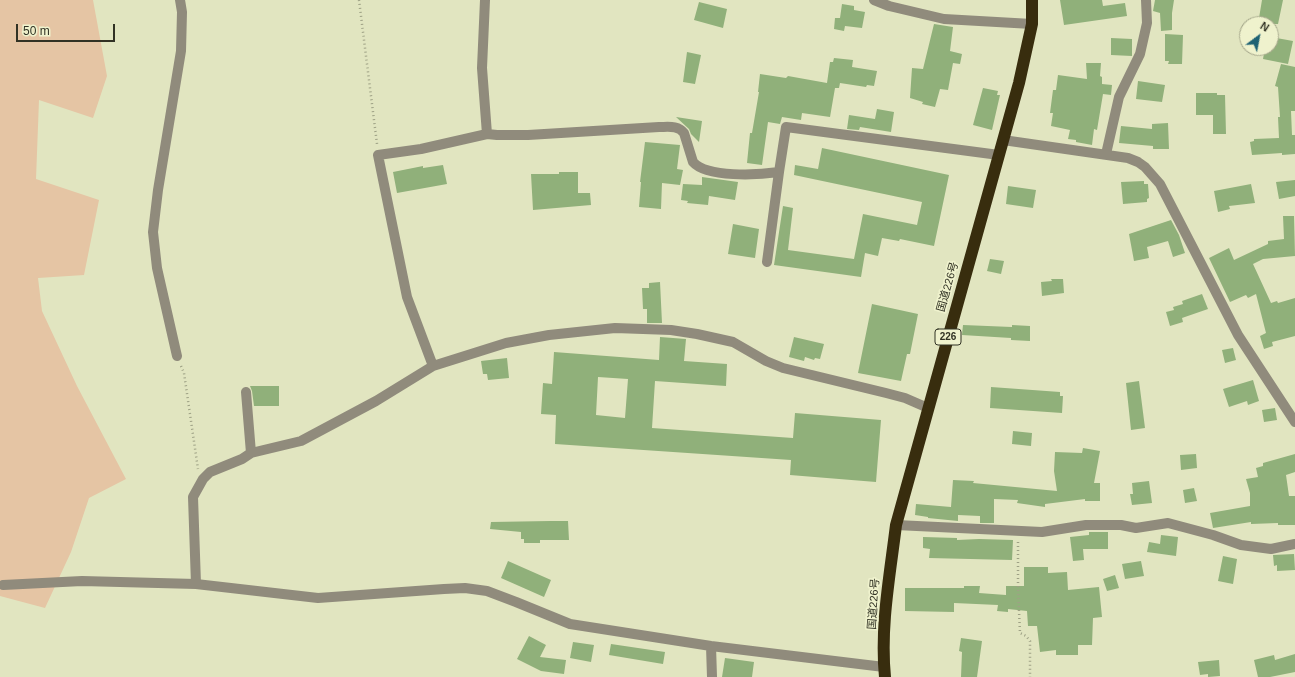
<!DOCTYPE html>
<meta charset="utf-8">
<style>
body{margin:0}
#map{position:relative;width:1295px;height:677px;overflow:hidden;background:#e1e5c0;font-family:Arial,sans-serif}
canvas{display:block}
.north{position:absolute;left:1239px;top:16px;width:40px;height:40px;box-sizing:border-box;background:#eff2cd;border:1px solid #a3a589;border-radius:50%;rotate:32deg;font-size:11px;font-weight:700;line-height:16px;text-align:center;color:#313224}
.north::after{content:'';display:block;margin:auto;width:14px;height:18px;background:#1e6274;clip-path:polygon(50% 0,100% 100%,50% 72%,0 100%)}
.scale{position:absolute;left:16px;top:24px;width:99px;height:18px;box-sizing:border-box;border:2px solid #313224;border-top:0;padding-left:5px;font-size:12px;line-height:14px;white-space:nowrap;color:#313224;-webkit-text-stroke:3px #eff2cd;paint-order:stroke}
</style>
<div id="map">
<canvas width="1295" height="677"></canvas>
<div class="north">N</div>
<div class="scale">50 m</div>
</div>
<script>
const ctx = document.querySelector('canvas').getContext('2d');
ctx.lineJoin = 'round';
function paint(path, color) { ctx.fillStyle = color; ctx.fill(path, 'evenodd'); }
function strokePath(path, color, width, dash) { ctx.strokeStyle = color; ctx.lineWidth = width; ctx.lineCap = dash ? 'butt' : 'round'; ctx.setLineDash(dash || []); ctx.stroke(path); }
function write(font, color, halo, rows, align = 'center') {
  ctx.font = font + ' Arial,"Noto Sans JP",sans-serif'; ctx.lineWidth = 3.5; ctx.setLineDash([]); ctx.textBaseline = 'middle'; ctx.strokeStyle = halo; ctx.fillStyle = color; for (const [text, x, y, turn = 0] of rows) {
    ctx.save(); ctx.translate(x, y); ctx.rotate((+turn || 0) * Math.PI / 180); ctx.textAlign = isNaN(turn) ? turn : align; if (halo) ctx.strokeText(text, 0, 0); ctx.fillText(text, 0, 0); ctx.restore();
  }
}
paint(new Path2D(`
 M0 0H93L107 76 93 118 39 100 36 179 99 200 84 275 38 278 42 311 77 386 126 479 89 498 71 552 45 608 0 596Z`), '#e5c5a4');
paint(new Path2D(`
 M1060 0H1102L1103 6 1125 3 1127 16 1064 25Z
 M1155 0H1174L1172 13V30L1161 31 1160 13 1153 11Z
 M1262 0H1283L1278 24H1258Z
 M699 2 727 9 723 28 694 20Z
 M842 4 854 6V10L865 12 862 28 845 26 844 31 834 29 835 18H840Z
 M934 24 953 27 950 51 962 54 960 64 953 63 948 90 940 89 935 107 922 104 923 102 910 98 912 68 923 69Z
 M1165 34 1183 35 1182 64H1168L1169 61H1165Z
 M1271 37 1293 41 1288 64 1263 59 1265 48H1271Z
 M1111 38 1132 39V56L1111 55Z
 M687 52 701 55 695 84 683 82Z
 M834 58 853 60 852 67 877 71 874 86 867 85 866 87 840 83 839 88H835L830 117 802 113 801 120 782 117 780 124 768 122 762 165 747 163 750 133H752L759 92H758L760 74 786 78 788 76 827 83 830 62H833Z
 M1086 63H1101L1100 76 1102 77V84L1112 85 1111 95 1103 94 1097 130 1094 129 1092 145 1076 142V140L1068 139 1070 130 1051 126 1053 113H1050L1053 90H1056L1058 75 1087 79Z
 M1281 64 1295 67V111H1291L1292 135H1295V154L1282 155V153L1252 155 1250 142 1254 141V139L1279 138 1278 117H1280L1278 87 1275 86Z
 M1138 81 1165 85 1162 102 1136 99Z
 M983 88 998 91 997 95H1000L992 130 973 125Z
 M1196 93H1217V95H1225L1226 134H1213V115H1196Z
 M877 109 894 112 891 132 860 127 859 130 847 129 849 115 875 119Z
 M676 117 702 121 699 142 691 134 689 129Z
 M1168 123 1169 149H1153V146L1119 143 1121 126 1152 129V124Z
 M645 142 680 145 677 169 683 170 680 185 662 183 661 209 639 207 641 182H640Z
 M822 148 949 175 934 246 900 239 899 241 882 238 878 256 865 253 861 277 774 265 783 206 793 208 788 250 854 259 863 214 917 225 922 202 794 175 795 165 818 169Z
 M443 165 447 184 397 193 393 172 423 166V168Z
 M559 172H578V193H590L591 205 533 210 531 174H559Z
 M702 177 738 182 735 200 709 196 708 205 687 203 688 201 681 200 683 184 702 185Z
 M1295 180V196L1279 199 1276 182Z
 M1144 181V184H1148L1149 198 1147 199V202L1123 204 1121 182Z
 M1251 184 1255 203 1229 206 1230 209 1218 212 1214 191Z
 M1008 186 1036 190 1033 208 1006 204Z
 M1283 216H1294L1295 256 1263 259 1253 264 1271 303 1277 301 1278 303 1295 298V336L1272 342 1273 346 1264 349 1260 336 1266 333 1256 294 1248 298 1246 295 1230 302 1209 258 1229 248 1234 260 1268 244V241L1284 239Z
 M1171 220 1179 235 1185 253 1173 257 1168 241 1147 247 1149 258 1134 261 1129 234Z
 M733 224 759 229 755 258 728 254Z
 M990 259 1004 261 1001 274 987 271Z
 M1051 279H1063L1064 293 1042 296 1041 282 1052 281Z
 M660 282 662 323H647V309H643L642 288H649V283Z
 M1202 294 1208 309 1182 318 1183 322 1170 326 1166 312 1174 310 1173 307 1183 304 1182 301Z
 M872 304 918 314 910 354H907L901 381 858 373Z
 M963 325 1012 327V325L1030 326V341L1011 340V338L962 335Z
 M660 337 686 339 684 361 727 364 726 386 655 381 652 428 793 438 795 413 881 420 876 482 790 475 791 460 555 444 556 415 541 414 543 383 552 384 554 352 659 360ZM598 377 628 379 625 418 596 415Z
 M794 337 824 344 820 359 815 358 814 360 805 357 804 361 789 357Z
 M1233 348 1236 360 1225 363 1222 350Z
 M507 358 509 378 488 380 487 374H483L481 361Z
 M1253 380 1259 401 1248 405 1247 401 1229 407 1223 389Z
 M1139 381 1145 428 1131 430 1126 383Z
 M250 386H279V406H254L252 391Z
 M991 387 1060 392V396H1063L1062 413 990 408Z
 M1275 408 1277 420 1264 422 1262 410Z
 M1013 431 1032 433 1031 446 1012 444Z
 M1083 448 1100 451 1094 483H1100V501H1085V499L1045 504V507L1017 503 1018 500 994 499V523H980V516L958 515V521L928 518V517L915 515 916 504 951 507 953 480 974 481 973 483 1057 491 1054 471 1055 452 1082 453Z
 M1196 454 1197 468 1181 470 1180 455Z
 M1295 454V472L1286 475 1289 496H1295V525H1278V523L1251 524V522L1213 528 1210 513 1250 506V493L1246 479 1258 477 1256 468 1263 466V463Z
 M1149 481 1152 503 1132 505 1130 494H1133L1132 483Z
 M1194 488 1197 501 1185 503 1183 490Z
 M550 521H568L569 540H540V543H524V539H521V532L490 529 491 522Z
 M1089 532H1108V549H1083L1084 560 1073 561 1070 537 1089 535Z
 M1161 535 1178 537 1176 556 1147 552 1149 542 1160 544Z
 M923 537 957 538V540L979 539 1013 540 1012 560 929 558 930 549 923 548Z
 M1294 554 1295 570 1277 571V565L1274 566 1273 555Z
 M1223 556 1237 559 1233 584 1218 581Z
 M508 561 551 580 544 597 501 578Z
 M1141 561 1144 576 1125 579 1122 564Z
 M1024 567H1048V573L1067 572 1068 590 1099 587 1102 617 1093 618 1092 645H1078V655H1056V650L1040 652 1037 626H1028L1027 611 1008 609V612L997 611 998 605 954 603V612L905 611V588H964V586H980L979 593 1006 595V586H1024Z
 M1115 575 1119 588 1107 591 1103 579Z
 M529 636 546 645 540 657 566 660 564 674 541 671 517 659Z
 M961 638 982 641 977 677H961L962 652 959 651Z
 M573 642 594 645 591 662 570 658Z
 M611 644 665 652 663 664 609 655Z
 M1295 654V672L1270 677H1258L1254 660 1274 655 1275 660Z
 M725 658 754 662 752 677H722Z
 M1219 660 1220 676 1208 677V674L1200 675 1198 662Z`), '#90b07a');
strokePath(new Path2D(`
 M359 0 377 144
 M181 366 184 373 198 469
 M1018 542V589L1020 633 1026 636 1030 641V677`), '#9ea185', 2.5, [1, 3]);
strokePath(new Path2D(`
 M485 0 482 68 487 134
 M874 0 889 6 944 19 1032 24
 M1003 140 1128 158 1138 162 1145 167 1160 184 1238 335 1295 422
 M1106 154 1119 97 1140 54 1147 23 1146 0
 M767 262 779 172
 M177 356 157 268 153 232 158 190 181 51 182 12 180 0
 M433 366 407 297 378 155 421 149 487 134 497 135H528L659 127C668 127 678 125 684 133L693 162C707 178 758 175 779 172L786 127 999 155
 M246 392 251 453
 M896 525 1042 532 1086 525H1121L1136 528 1168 523 1213 535 1241 545 1271 549 1295 544
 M196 584 193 497 203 479 210 472 242 459 251 453 301 441 376 401 433 366 506 343 549 335 615 328 671 330 697 334 733 342 766 361 783 368 886 393 905 398 928 408
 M3 585 82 581 196 584 318 598 444 589 465 588 487 591 516 602 570 624 711 646 884 667
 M711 646 712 677`), '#908b7c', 10);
strokePath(new Path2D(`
 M885 677C880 626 890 575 896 525L1019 83 1032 24V0`), '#382d0e', 12);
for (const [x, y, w] of [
 [948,337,26]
]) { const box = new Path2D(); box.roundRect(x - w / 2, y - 8, w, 16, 3); ctx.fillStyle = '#eff2cd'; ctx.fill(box); strokePath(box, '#313224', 1); }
write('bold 10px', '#313224', null, [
 ["226",948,337]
]);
write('11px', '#313224', '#eff2cd', [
 ["国道226号",948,287,-74],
 ["国道226号",874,604,-86]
]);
</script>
